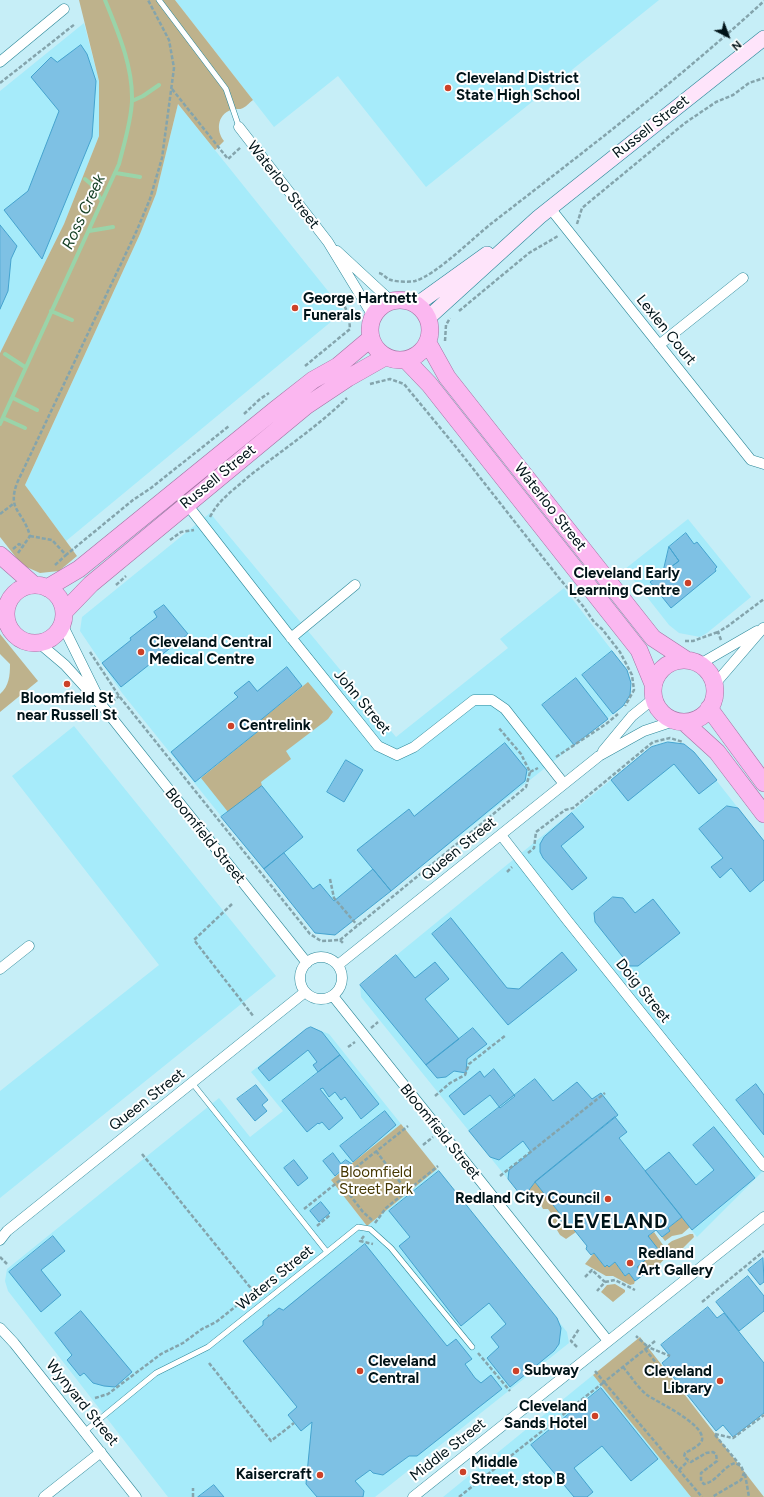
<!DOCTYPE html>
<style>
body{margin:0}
#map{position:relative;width:764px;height:1497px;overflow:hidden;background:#c6eef7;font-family:Figtree,sans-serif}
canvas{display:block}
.north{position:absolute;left:708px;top:16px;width:40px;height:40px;-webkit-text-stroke:3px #fff;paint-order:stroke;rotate:138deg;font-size:11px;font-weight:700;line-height:16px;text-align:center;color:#001318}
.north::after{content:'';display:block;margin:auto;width:14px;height:18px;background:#001318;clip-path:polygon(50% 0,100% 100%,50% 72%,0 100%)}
</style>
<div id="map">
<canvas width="764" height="1497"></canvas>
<div class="north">N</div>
</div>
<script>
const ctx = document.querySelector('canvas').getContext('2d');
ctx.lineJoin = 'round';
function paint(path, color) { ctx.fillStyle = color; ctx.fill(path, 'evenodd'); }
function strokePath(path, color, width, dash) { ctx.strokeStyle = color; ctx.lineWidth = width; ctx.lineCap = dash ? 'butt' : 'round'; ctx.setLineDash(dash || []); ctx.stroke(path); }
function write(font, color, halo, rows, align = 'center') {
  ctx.font = font + ' Figtree,sans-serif'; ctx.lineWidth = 4; ctx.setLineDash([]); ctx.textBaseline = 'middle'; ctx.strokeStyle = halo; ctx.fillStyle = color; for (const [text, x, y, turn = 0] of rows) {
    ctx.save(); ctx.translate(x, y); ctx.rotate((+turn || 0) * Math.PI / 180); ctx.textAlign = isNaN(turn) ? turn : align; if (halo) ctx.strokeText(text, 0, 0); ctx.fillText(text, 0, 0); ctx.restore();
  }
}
paint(new Path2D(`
 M175 0H659L426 187 338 76 274 127Z
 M84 23 99 81V136L64 224 0 353V91Z
 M178 104 344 311 66 541 25 485 140 234 156 194Z
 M210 513 396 737 508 648 500 639 564 588 627 670 631 683 630 695 623 706 335 935 315 933 122 693 80 631 82 617Z
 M688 519 751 597 707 633 700 637 679 633 669 625 625 569Z
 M74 726 276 976 0 1198V1091L159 965 12 776Z
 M668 742 684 744 694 752 764 841V1170L697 1237 619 1138 615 1117 535 1182 523 1198 361 997 360 985 651 747Z
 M311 1027 329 1034 401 1124 331 1180 367 1226 437 1169 567 1332 569 1343 375 1497H168L8 1291 5 1281 7 1269 219 1098 250 1137 283 1111 251 1072 306 1029Z
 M593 1375 691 1497H443Z`), '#a6ebfa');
paint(new Path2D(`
 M79 0H175L253 100C250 102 247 106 243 108 240 110 235 108 231 110 217 115 216 131 224 141L215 150 178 104 156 194 140 234 25 485 77 556 59 571 40 573 22 565 0 537V353L64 224 99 136V81Z
 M0 634 38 681 0 712V694C9 686 10 676 10 664L0 654Z
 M308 682 333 712 328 719 286 751 291 759 261 782 262 786 228 812 201 778 261 729 257 723Z
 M401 1124 437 1169 367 1226 331 1180Z
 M535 1182 561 1215 553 1228 550 1220 551 1213 548 1209H543L537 1197 527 1199 523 1198Z
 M682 1217 690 1227 682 1234 672 1236 665 1241 662 1237 670 1231 668 1228Z
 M561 1221H567L576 1232 566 1239 560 1235 557 1230Z
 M654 1232 663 1245 659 1250 662 1254 668 1255 658 1266 647 1269 643 1275 637 1267 648 1236Z
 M690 1234H693L694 1237 683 1248 672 1252 669 1250 668 1244 672 1241Z
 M594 1253 605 1267 607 1265 609 1267 615 1262 625 1276 629 1273 635 1281 634 1284 630 1285 613 1276H606L585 1264Z
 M615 1284 625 1290V1292L613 1302 601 1292 607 1285Z
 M640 1337 764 1497H691L593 1375Z`), '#beb28c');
strokePath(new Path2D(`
 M132 101 143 96 159 85
 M116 173 140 177
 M85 179 91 184 102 201
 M89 231 113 227
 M51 311 72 320
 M5 354 25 367
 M13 398 37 410
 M3 418 25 428
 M0 424 119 164C124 144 131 122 132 101 133 66 118 32 105 0`), '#9ad4a9', 4);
const building = new Path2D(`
 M81 45 87 54 96 81 92 137 42 259 4 210 28 191 59 111 31 77 51 57 57 62Z
 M0 225 17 246 11 259 8 291 0 309Z
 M686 533 694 544 697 542 717 567 715 569 716 571 671 608 650 582 679 561 669 547Z
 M669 547 679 561 663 573V572Z
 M164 605 188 634 121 687 102 663 131 640 130 638 157 617 154 612Z
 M612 651 627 670 631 683 630 695 623 706 613 714 582 675Z
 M287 667 302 686 257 723 262 728 195 782 171 752 238 697 234 693 249 681 257 691Z
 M576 678 608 719 574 745 542 705Z
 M668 742 684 744 694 752 717 780 699 794 674 764 628 801 611 780 651 747Z
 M505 743 527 770 525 781 391 891 357 850 409 809 414 816Z
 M346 760 363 770 344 802 327 792Z
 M262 786 303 837 264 869 221 817Z
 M727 806 738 808 764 841V880L750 892 731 868 720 878 711 867 723 858 699 829Z
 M572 813 584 827 561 846 587 878 572 890 543 858 540 852V844L544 837Z
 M284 853 313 889 320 884 334 901 373 869 391 891 335 935 315 933 264 869Z
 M613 897 623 898 635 913 653 899 680 933 638 966H630L595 922 594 913Z
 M451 918 507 988 519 989 562 952 577 970 508 1025 432 934Z
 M396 955 415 978 435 962 449 979 425 999 459 1039 426 1065 360 985Z
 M311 1027 322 1032 340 1055 318 1072 313 1065 317 1062 308 1050 269 1081 258 1068 306 1029Z
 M473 1028 487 1044 467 1059 466 1073 454 1071 446 1077 437 1078 426 1065Z
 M340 1055 379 1104 361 1119 345 1097 341 1100 335 1092 329 1097 323 1088 320 1089 343 1118 329 1130 322 1122 319 1124 318 1123 307 1132 282 1101Z
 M494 1069 515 1096 500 1108 490 1095 464 1115 449 1096 480 1071 484 1077Z
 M535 1079 553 1101 577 1082 592 1099 601 1093 618 1115 535 1182 523 1198 508 1179 509 1170 531 1152 523 1141 499 1160 490 1157 469 1131Z
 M756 1084 764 1095V1135L736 1100Z
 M256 1085 268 1100 262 1105 267 1111 255 1121 237 1099Z
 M385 1111 396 1125 353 1162 340 1146Z
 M615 1117 627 1132 619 1138 682 1217 668 1228 670 1231 662 1237 656 1230 648 1236 658 1249 637 1267 643 1275 635 1281 629 1273 625 1276 615 1262 609 1267 607 1265 605 1267 594 1253 591 1255 586 1249 587 1246 567 1221H561V1215L535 1182Z
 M714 1127 755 1178 692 1230 645 1171 669 1152 696 1185 714 1170 693 1145Z
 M333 1153 344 1168 335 1176 323 1161Z
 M294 1160 308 1178 298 1186 284 1168Z
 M346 1160 352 1164 346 1169 341 1164Z
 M439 1171 557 1318 561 1328 559 1344 554 1351 510 1387 487 1358 499 1347 491 1337 506 1324 489 1303 461 1326 399 1246 410 1237 389 1211Z
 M321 1202 330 1213 319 1222 310 1211Z
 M53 1236 65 1251 41 1270 61 1295 41 1312 9 1272Z
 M365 1244 447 1346 456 1339 472 1359 465 1364 475 1378 481 1383 491 1375 502 1389 417 1456H409L383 1475 373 1473 370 1470 355 1481 364 1491 363 1497H317L306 1484 312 1422 301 1431 288 1415 297 1407 243 1341 263 1325V1321L279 1308 283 1310Z
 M763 1258 764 1282 760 1285 748 1270Z
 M748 1276 764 1296V1311L739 1331 716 1302Z
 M708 1307 717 1318 724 1313 764 1363V1413L733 1437 723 1425 716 1431 662 1363 670 1356 661 1345Z
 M81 1311 132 1372 115 1387 104 1386 93 1383 84 1373 80 1376 67 1360 72 1355 55 1333Z
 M601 1388 658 1459 631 1481 602 1446 574 1468 593 1492 587 1497H574L531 1445Z
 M214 1485 224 1497H198Z`);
paint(building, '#7ec1e4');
strokePath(building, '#45a3cf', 1);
const service = new Path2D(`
 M159 0 226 89 239 127
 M327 1252 358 1227 370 1229 391 1248 472 1347
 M84 1432 156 1373 208 1347 327 1252 193 1084`);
const minor = new Path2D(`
 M0 62 64 9
 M239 127 328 242 373 316
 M550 208 751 460 764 464
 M337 251 391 301
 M659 345 743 278
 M186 503 285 630 378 746 397 755 414 747 474 700H492L505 709 564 784
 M62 624 98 697
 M291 638 355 585
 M39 643 65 665 104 708 307 963
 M700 664 757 631
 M714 685 763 628
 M603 751 632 716 653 699
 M501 835 567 920 764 1166
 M300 978a21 21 0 1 1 42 0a21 21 0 1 1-42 0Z
 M338 965 599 756 644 731 674 721
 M0 969 29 946
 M333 996 608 1341
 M0 1240 7 1231 305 992
 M0 1328 14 1343 136 1497
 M44 1497 101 1452
 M413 1497 764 1217`);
const secondary = new Path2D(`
 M416 305 487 254
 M428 318 539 217 764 38`);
const trunk = new Path2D(`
 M370 330a30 30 0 1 1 60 0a30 30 0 1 1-60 0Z
 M428 343 447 377 653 638 685 659
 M406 360 429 384 639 650 653 684
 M0 555 34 585
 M6 614a29 29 0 1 1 58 0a29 29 0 1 1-58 0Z
 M47 588 79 569 276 409 313 380 338 366 370 339
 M64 612 91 584 306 406 348 378 385 357
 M653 691a31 31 0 1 1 62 0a31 31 0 1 1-62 0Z
 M709 708 764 783
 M684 722 717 752 764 814`);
strokePath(service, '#2b8798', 6);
strokePath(minor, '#2b8798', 11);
strokePath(secondary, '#2b8798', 16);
strokePath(trunk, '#a272a2', 18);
strokePath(new Path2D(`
 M0 83 75 24
 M172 89 228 159 241 147
 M577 224 582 208 685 123 716 102 733 95 749 83 764 78
 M379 273C384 274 386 279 391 280 397 282 410 282 415 281 436 275 473 238 492 223 585 151 678 80 764 1
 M459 311 529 253 558 236
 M445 341 446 325 450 318
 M305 366 350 329 349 316 345 307 348 296
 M370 384 390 379 404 384 456 447 559 578 583 606 594 622 602 629 620 652 632 675 634 690 625 706
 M244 414 260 399 269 393
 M0 514 13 504
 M210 517C219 499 234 490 248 477 281 451 317 427 347 398
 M30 536 52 540 66 555 133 500 151 488 229 426
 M170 540 181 532 194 530
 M13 549 19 544 24 547
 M18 553 30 536C23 510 7 511 17 483L137 230 150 199 162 158 174 68 169 40 148 0
 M55 565 66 555
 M116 585 126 576
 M721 640 718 632 728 626 764 599
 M685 641H693L718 632
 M90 652 119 696 310 934 321 941 340 940 343 943
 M112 702 119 696
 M88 721 95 715
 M556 757 606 724 618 714
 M530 772 538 768
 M528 853 534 848 536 832 565 810 573 808 653 742 670 738 683 742
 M507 872 512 867
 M330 879 334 898 357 925
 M232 904 194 940 254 1017
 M340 940 526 787 530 772 521 754 498 727
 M371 1028 378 1022
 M348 1047 355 1042
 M435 1096 450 1083 465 1075 469 1064 506 1035
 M423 1145 433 1137
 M376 1151 407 1191
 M142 1154 258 1297
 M500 1176 605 1093
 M304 1209 339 1181
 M372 1220 363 1212 339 1181 408 1126
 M375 1223 386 1208 438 1166
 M317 1226 330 1215
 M364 1236 360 1241 373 1244
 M0 1257 7 1264
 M585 1277 592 1270 605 1282 597 1291
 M605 1282 615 1280 635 1290
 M702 1302 764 1251
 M268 1315 269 1316
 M655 1341 648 1347 670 1356
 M577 1347 571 1341 579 1329
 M645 1349 657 1364
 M478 1353 510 1391
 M209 1363 271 1441 294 1423
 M623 1367C630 1375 638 1388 647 1395 659 1403 705 1424 702 1440 700 1446 690 1450 685 1453L684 1457 691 1462 706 1453 713 1452 716 1454 717 1461 701 1473V1481L704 1484C718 1481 722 1467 735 1463L741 1466 744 1473 741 1480 712 1497
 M595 1371 604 1382 648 1347 636 1336
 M95 1398 108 1394 161 1354 183 1343 202 1329 216 1322 296 1259
 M715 1434 733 1438 764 1415
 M715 1435 740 1465
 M679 1470 688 1461
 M745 1474 749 1497
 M193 1497V1488
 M459 1497 604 1382 702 1497`), '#84a4ac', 2.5, [4, 2]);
strokePath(service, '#fff', 5);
strokePath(minor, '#fff', 10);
strokePath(secondary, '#fee4fa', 15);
strokePath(trunk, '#fbb7f0', 17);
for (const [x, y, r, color] of [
 [448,88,4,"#cc4128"],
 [295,308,4,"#cc4128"],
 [688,583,4,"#cc4128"],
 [141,652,4,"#cc4128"],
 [67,684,4,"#cc4128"],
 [231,726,4,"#cc4128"],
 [608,1199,4,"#cc4128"],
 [630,1263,4,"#cc4128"],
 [360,1371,4,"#cc4128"],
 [516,1371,4,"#cc4128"],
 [720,1381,4,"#cc4128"],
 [595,1416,4,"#cc4128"],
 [463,1472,4,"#cc4128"],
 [320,1475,4,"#cc4128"]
]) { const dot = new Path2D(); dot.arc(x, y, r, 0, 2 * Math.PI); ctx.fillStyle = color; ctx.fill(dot); strokePath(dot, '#fff', 1.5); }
write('bold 15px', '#001318', '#fff', [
 ["Cleveland District",456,79],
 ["State High School",456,96],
 ["George Hartnett",303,299],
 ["Funerals",303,316],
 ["Cleveland Early",680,574,"right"],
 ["Learning Centre",680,591,"right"],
 ["Cleveland Central",149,643],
 ["Medical Centre",149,660],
 ["Bloomfield St",67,699,"center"],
 ["near Russell St",67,716,"center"],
 ["Centrelink",239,726],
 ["Redland City Council",600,1199,"right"],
 ["Redland",638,1254],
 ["Art Gallery",638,1271],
 ["Cleveland",368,1362],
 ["Central",368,1379],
 ["Subway",524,1371],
 ["Cleveland",712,1372,"right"],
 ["Library",712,1389,"right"],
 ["Cleveland",587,1407,"right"],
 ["Sands Hotel",587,1424,"right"],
 ["Middle",471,1463],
 ["Street, stop B",471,1480],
 ["Kaisercraft",312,1475,"right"]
], 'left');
write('15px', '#001318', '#fff', [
 ["Russell Street",651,127,-38],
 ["Waterloo Street",283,185,52],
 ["Lexlen Court",666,330,51],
 ["Russell Street",218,477,-39],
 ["Waterloo Street",550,507,52],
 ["John Street",362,702,50],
 ["Bloomfield Street",205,836,51],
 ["Queen Street",459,849,-39],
 ["Doig Street",643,991,51],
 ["Queen Street",147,1100,-38],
 ["Bloomfield Street",440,1132,51],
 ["Waters Street",275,1278,-39],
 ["Wynyard Street",82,1403,51],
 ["Middle Street",448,1450,-38]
]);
write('15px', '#443601', '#fff', [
 ["Bloomfield",376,1173],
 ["Street Park",376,1190]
]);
write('italic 16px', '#123d22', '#fff', [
 ["Ross Creek",84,212,-65]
]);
ctx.letterSpacing = '1px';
write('bold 19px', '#001318', '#fff', [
 ["CLEVELAND",608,1222]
]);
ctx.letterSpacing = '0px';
</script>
